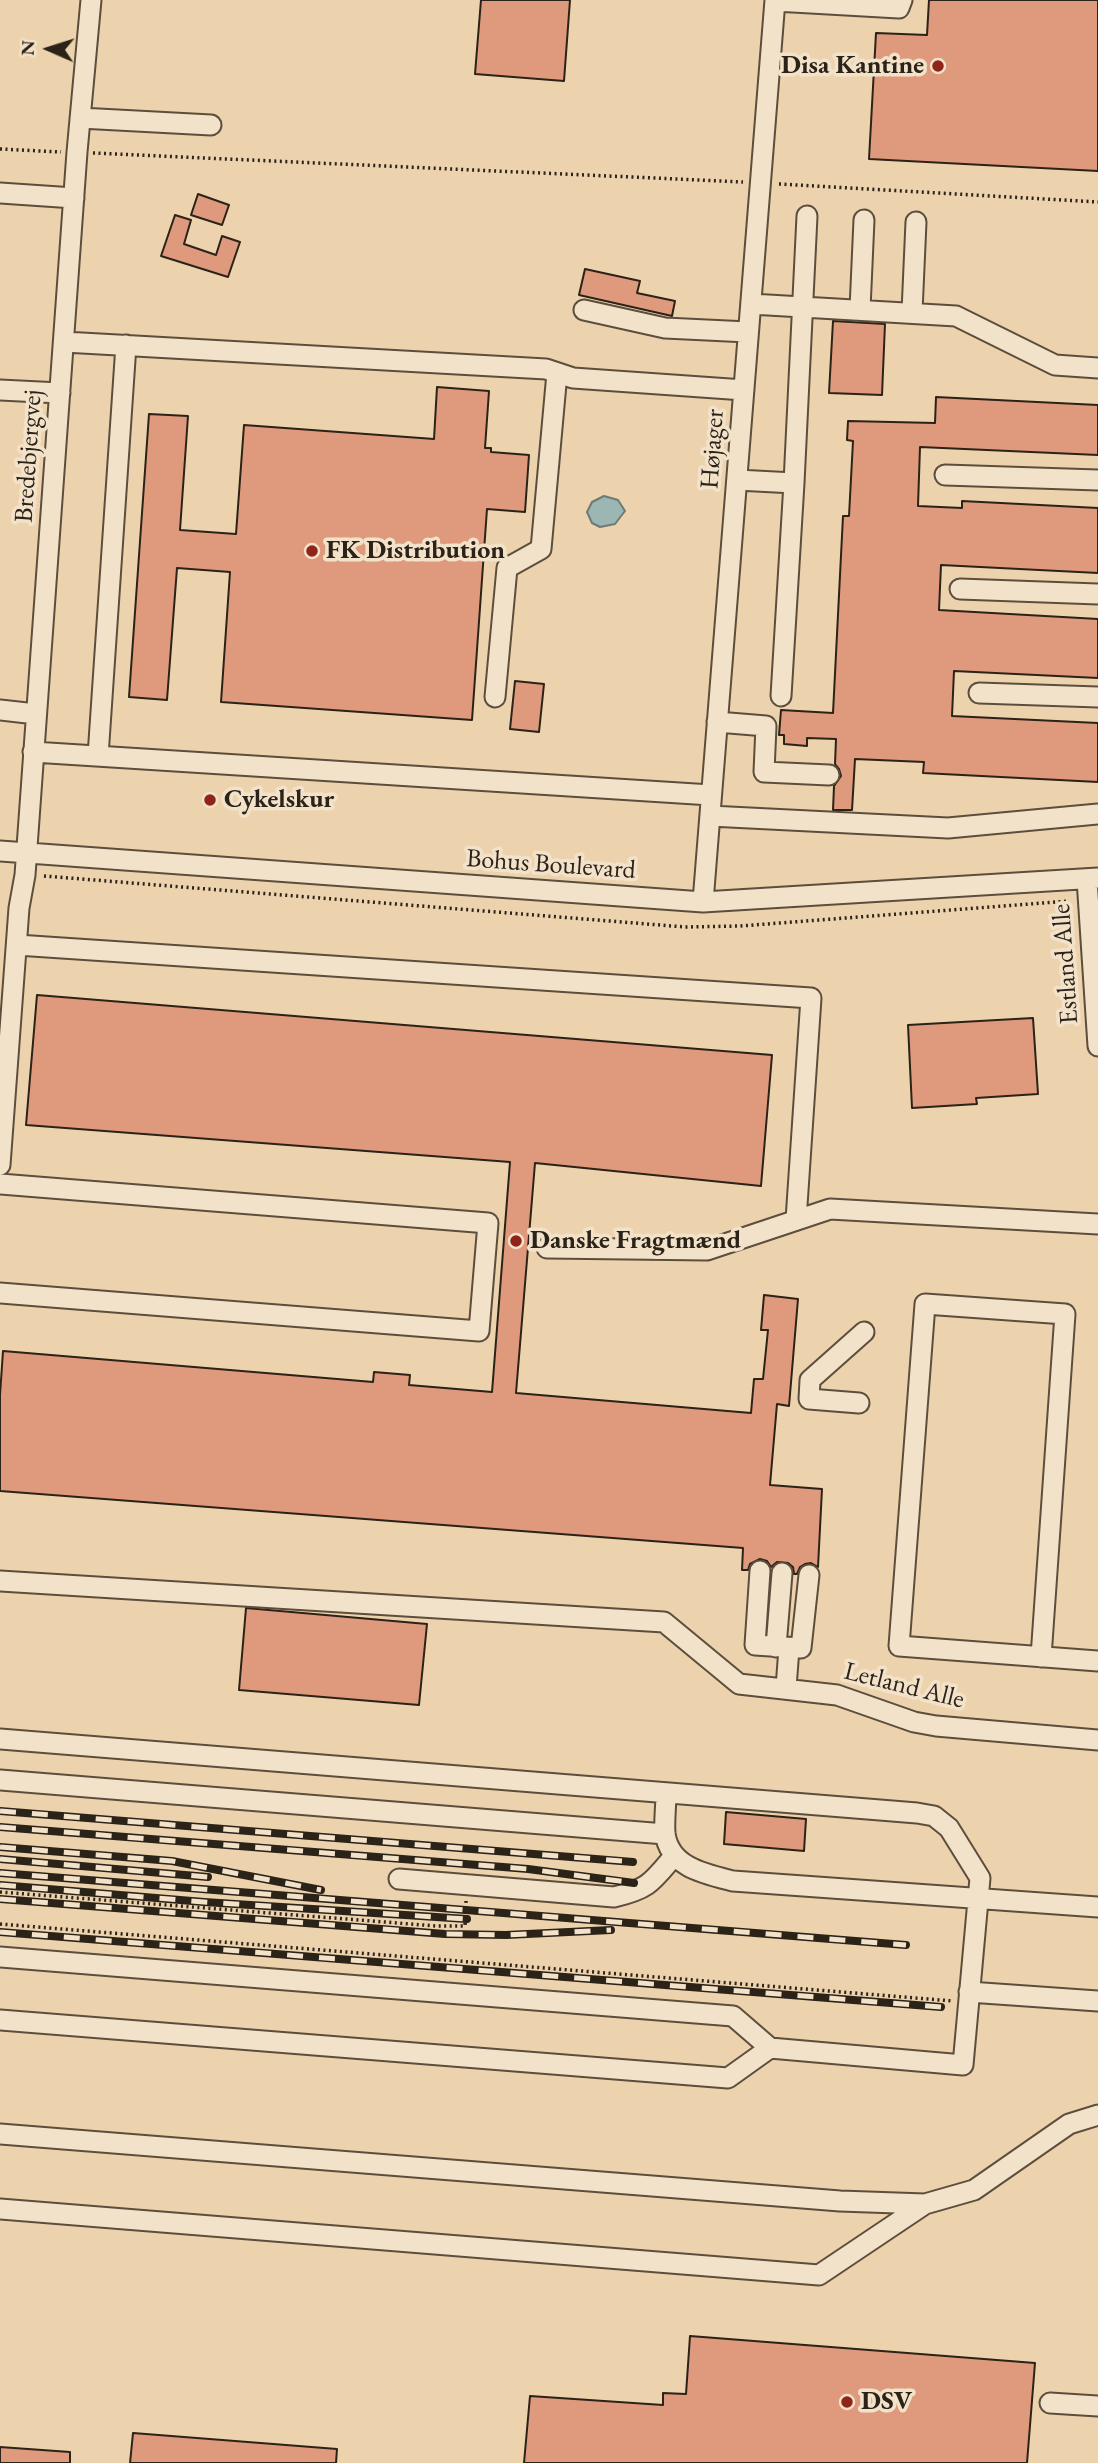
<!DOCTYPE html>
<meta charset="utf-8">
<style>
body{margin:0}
#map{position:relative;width:1098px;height:2463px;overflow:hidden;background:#edd3ad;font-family:"EB Garamond",serif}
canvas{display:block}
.north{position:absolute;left:14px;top:14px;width:70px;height:70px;-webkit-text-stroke:5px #f3e2ca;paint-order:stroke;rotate:273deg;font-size:19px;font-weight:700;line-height:28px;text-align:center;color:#2b2218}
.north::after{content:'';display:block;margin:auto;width:24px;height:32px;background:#2b2218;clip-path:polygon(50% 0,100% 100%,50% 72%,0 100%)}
</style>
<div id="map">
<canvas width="1098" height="2463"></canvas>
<div class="north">N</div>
</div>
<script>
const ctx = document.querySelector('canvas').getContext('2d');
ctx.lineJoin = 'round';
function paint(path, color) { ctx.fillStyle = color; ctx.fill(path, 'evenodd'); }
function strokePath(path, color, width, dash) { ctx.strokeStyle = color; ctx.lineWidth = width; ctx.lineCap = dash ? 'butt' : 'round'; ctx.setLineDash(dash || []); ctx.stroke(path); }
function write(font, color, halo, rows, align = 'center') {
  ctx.font = font + ' "EB Garamond",serif'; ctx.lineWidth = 7; ctx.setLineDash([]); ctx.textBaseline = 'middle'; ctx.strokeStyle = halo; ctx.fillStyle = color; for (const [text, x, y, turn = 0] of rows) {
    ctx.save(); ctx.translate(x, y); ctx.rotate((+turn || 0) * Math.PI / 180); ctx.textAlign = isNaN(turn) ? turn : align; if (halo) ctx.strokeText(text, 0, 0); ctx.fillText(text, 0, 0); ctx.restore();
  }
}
const water = new Path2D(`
 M604 496 618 500 625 511 615 524 600 527 592 523 587 512 592 502Z`);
paint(water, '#9bb6b3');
strokePath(water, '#6e7b75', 2);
const building = new Path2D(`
 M481 0H570L564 81 475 74Z
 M929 0H1098V171L869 159 876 33 927 35Z
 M198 194 229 205 222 225 191 215Z
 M175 215 191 220 184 244 216 255 222 236 240 242 228 277 161 256Z
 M585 269 640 281 637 293 675 301 672 316 579 295Z
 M833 321 885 324 882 395 829 393Z
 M437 387 489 391 485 448H491V452L529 455 525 512 487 509 472 720 221 702 230 572 177 568 167 700 129 697 149 414 188 416 180 530 236 534 244 425 434 439Z
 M936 397 1098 405V455L920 447 918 506 962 508V501L1098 508V573L941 565 939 610 1098 619V678L954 671 952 716 1098 723V782L923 773 924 762 855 759 852 810H833L834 786 841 776 839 769 835 764 836 739 807 738V746L784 744V735H779L781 710 833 713 843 516H849L853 441 847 440 848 421 935 423Z
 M515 681 544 684 539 732 510 729Z
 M37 995 772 1055 761 1186 535 1163 516 1393 751 1413 754 1379H763L768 1330H761L764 1295 798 1299 789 1406 777 1404 770 1485 822 1489 818 1567 811 1563 805 1564 800 1567 797 1574H794L793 1567 788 1563 777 1562 771 1567 767 1561 760 1559 750 1564 748 1570H742L743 1548 0 1491V1395L3 1351 373 1382 374 1372 410 1375 409 1385 492 1392 510 1162 26 1125Z
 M1033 1018 1038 1094 976 1098 977 1104 912 1108 908 1025Z
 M246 1608 427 1624 419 1705 239 1690Z
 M726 1812 806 1819 804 1851 724 1844Z
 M690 2336 1035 2363 1027 2463H524L530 2396 663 2405V2393L686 2394Z
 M133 2433 337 2449 336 2463H130Z
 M0 2447 70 2452V2463H0Z`);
paint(building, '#df997c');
strokePath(building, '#2b2218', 2);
const minor = new Path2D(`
 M775 1 899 8 902 0
 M80 118 211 125
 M0 193 74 198
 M751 304 956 316 1055 365 1098 368
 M860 309 864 220
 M584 310 665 328 748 332
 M912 312 916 222
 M64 342 546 369 573 378 744 390
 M0 390 60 393
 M945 475 1098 480
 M737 480 794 483
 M960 589 1098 594
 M979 693 1098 697
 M781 696 794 483 807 216
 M495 697 507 568 541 549 557 373
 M0 710 36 714
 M717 722 766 726 764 772 829 775
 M33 752 711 795
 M98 756 126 345
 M710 816 948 828 1098 814
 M0 851 703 902 1098 878
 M1087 879 1098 1046
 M703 902 775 0
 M17 945 811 998 796 1220
 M0 1165 19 908 25 875 77 152 91 0
 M0 1184 488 1223 479 1331 0 1293
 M547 1248 707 1250 830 1209 1098 1224
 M859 1403 809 1399 810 1380 864 1332
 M760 1571 755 1645 801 1648 809 1575
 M0 1581 664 1622 739 1684 837 1695 914 1722 936 1726 1098 1740
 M776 1647 782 1573
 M1041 1657 1065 1314 925 1304 899 1646 1098 1661
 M786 1688 789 1648
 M0 1739 917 1813 934 1816 949 1828 980 1878 963 2065 770 2048 733 2016 0 1957
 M0 1780 665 1834
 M666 1793C666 1806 664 1820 665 1833 669 1867 705 1874 733 1881L1098 1907
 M399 1879 614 1897C649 1889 652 1882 674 1856
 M969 1992 1098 2001
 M0 2020 728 2078 770 2048
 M0 2134 840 2201 925 2204 974 2190 1069 2124 1098 2115
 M0 2209 819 2275 925 2204
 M1050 2403 1098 2406`);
strokePath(minor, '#5c4e3d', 23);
strokePath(new Path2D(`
 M0 149 61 152
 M93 153 743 182
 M779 184 1098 202
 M44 876 685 927 740 926 1069 901
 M0 1892 436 1926H465L466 1901
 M0 1924 953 2001`), '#2b2218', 3.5, [2, 3.5]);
strokePath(minor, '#f3e2ca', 19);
const rail = new Path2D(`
 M0 1811 633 1862
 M0 1827 528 1869 634 1883
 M0 1847 172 1861 321 1890
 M0 1859 208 1877
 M0 1873 906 1945
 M0 1885 204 1902 467 1919
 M0 1899 445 1934 506 1935 611 1930
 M0 1932 941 2007`);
strokePath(rail, '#2b2218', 8);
strokePath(rail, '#f3e2ca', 5, [16]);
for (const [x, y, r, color] of [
 [938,66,7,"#8f2418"],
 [312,551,7,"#8f2418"],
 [210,800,7,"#8f2418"],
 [516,1241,7,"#8f2418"],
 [847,2402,7,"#8f2418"]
]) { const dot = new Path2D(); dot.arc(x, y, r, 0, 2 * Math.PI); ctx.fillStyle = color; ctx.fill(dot); strokePath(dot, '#f3e2ca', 2.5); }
write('bold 26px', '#2b2218', '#f3e2ca', [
 ["Disa Kantine",924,66,"right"],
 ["FK Distribution",326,551],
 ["Cykelskur",224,800],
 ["Danske Fragtmænd",530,1241],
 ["DSV",861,2402]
], 'left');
write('26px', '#2b2218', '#f3e2ca', [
 ["Højager",713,449,-86],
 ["Bredebjergvej",29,456,-86],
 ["Bohus Boulevard",551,865,4],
 ["Estland Alle",1066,964,-94],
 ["Letland Alle",904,1686,14]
]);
</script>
